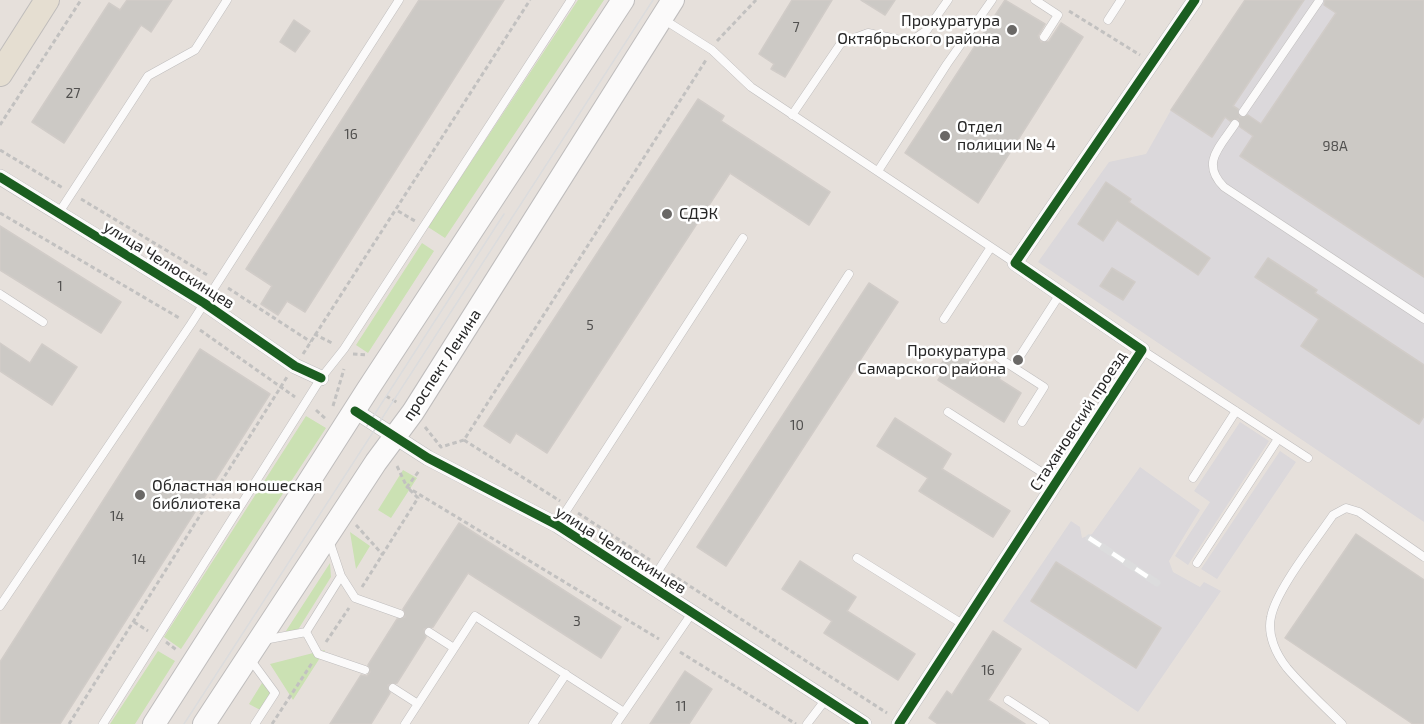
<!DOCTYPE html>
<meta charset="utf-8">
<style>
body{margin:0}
canvas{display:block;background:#e6e0db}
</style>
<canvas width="1424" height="724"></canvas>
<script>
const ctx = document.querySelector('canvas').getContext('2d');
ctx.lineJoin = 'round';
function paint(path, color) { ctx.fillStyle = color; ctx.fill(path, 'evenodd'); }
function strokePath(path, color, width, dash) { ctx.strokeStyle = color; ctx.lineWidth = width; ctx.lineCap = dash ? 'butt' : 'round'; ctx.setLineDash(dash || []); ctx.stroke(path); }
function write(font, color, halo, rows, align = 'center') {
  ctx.font = font + ' "Exo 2",sans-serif'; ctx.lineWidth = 5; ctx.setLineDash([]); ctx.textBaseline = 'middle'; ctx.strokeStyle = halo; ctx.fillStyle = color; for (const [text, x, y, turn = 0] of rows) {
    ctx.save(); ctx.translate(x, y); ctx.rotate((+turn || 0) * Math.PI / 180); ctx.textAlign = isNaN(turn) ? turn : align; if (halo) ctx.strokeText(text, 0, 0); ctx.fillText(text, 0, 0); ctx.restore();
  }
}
paint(new Path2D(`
 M1245 0H1424V522L1038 262 1109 162 1146 154 1171 110Z
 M1240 422 1269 441 1188 565 1175 556 1210 502 1194 491Z
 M1280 451 1296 462 1217 579 1201 569Z
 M1140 467 1200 510 1169 561 1173 572 1200 587 1204 582 1221 591 1138 712 1003 621 1071 521 1080 527 1082 538 1092 534Z`), '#dbd8db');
paint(new Path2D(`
 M578 0H604L445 238 428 227Z
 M422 243 434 251 368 353 356 345Z
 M306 416 326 428 181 649 164 637Z
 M403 470 417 478 391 518 378 510Z
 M350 532 370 546 356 569Z
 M330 563 331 577 296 633 284 634Z
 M325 650 293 700 270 664Z
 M158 651 175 661 135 724H110Z
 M262 683 273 691 262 711 249 704Z`), '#cbe1b3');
const building = new Path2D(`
 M127 0H172L151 32 141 25 64 143 32 122 109 3 120 10Z
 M419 0H504L305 312 287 301 278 315 261 304 272 286 246 269Z
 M792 0H832L785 77 771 69 774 64 759 54Z
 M861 0H895L885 15Z
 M1005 0 1045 24 1038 36 1041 42 1049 41 1061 23 1083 37 978 203 905 153Z
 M1245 0H1304L1233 106 1238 109 1240 117 1248 115 1261 124 1336 13 1324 5 1325 0H1424V277L1240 156 1253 136 1240 127 1238 119 1230 121 1225 117 1212 137 1171 110Z
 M294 20 310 31 295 52 280 42Z
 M698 99 724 116 721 121 830 192 809 225 730 173 547 453 516 433 510 443 484 426Z
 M1106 182 1131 199 1129 202 1210 258 1198 275 1117 220 1103 241 1078 224Z
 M0 226 121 302 101 333 0 270Z
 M1268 258 1317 290 1315 293 1424 365V416L1419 424 1301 346 1319 319 1255 277Z
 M1112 268 1135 282 1123 300 1100 286Z
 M869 283 898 302 726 566 697 547Z
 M0 343 30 363 42 344 77 367 52 405 0 371Z
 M200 349 270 394 60 724H0V662Z
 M956 351 982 367 984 363 1002 374 999 379 1021 393 1004 422 938 380 945 369 940 366 947 355 951 358Z
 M895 418 951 454 942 469 1010 511 993 537 919 491 928 478 877 446Z
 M459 523 621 627 601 658 468 573 433 627 424 629 426 637 397 683 388 685 390 693 371 724H330L361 675 367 676 370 672 368 665 397 619 405 617 403 609Z
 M1356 534 1424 580V724H1413L1285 638Z
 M800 561 856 597 847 611 915 654 898 680 824 633 832 621 782 589Z
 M1056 562 1161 628 1136 668 1031 601Z
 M993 631 1021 649 988 700 1025 724H938L929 718 947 691 952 695Z
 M685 671 712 689 689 724H650Z`);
paint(building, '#ccc9c5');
strokePath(building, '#d1ccc8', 1.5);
const lane = new Path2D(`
 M1035 0 1058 15 1044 37
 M663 19 712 50 751 87 1015 263
 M1108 20 1121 0
 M1243 112 1319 1
 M792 115 841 43 868 33 910 42 927 30 948 0
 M1235 124C1220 147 1200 163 1224 187L1424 319
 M878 171 947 64 992 0
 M58 214 148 76 195 50 227 0
 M0 294 43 322
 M944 319 991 247
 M1142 350 1308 458
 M999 358 1044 387 1022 422
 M1013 367 1060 294
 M948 412 1057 482
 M1193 478 1236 411
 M557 525 743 238
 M857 558 964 625
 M1197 563 1278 439
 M341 576 355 598 400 614
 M649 585 849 274
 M0 606 191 324 399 0
 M306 632 318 654 365 670
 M429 632 454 648
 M264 640 306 632 341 576 329 540
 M250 659 275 693 255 724
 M393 688 418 704
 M1008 700 1045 724
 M103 724 321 378 344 349 571 0
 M405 724 475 616 624 712
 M533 724 566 674
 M616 724 692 613
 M807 724 826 699
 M1342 724C1324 706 1304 688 1287 668 1276 654 1267 635 1271 617 1276 590 1316 540 1333 515L1346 508 1359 512 1424 557`);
const street = new Path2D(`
 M0 177 204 303 295 366 321 378
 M355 411 428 458 557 525 864 724
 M899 724 1142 350 1015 263 1195 0`);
const secondary = new Path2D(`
 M154 724 368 389 623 0
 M204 724 376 462 413 412 673 0`);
const primary = new Path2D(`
 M0 74 47 0`);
strokePath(lane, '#bfbdbd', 9);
strokePath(street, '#bfbdbd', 16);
strokePath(secondary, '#bfbdbd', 24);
strokePath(primary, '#bfbcbb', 26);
strokePath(new Path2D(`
 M1069 11 1140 55
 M717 41 756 0
 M0 125 81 0
 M0 150 63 188
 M81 199 209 276
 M398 211 415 221
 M0 213 181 319
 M228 288 311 342
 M200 330 295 397
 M314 334 334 344
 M303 354 530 0
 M353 354 368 355
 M386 396 398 403
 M333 406 344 369
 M316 410 326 419
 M425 427 441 447 464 440 706 60
 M464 440 560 501
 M397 466 407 487 659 639
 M578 513 650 560
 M356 525 383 555
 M671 574 887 713
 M362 587 418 498 407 487 419 471
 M134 622 148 631
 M166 642 178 651
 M326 642 349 608
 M680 652 796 724
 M69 724 287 377
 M272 724 312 663`), '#c2c1c0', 3, [4.5, 3]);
strokePath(lane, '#fbfafa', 8);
strokePath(street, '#fbfafa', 15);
strokePath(secondary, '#fbfafa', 22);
strokePath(primary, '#e5ded1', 24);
strokePath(new Path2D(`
 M367 426 504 214
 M184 724 653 0`), '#dcdcdd', 1.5);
const rail = new Path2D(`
 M1089 538 1157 583`);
strokePath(rail, '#dcdcdd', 7);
strokePath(rail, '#fff', 4.5, [14]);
strokePath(new Path2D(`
 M0 177 204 303 295 366 321 378
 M355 411 428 458 557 525 864 724
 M899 724 1142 350 1015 263 1195 0`), '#1b5e20', 9);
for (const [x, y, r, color] of [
 [1012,30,6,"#6a6866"],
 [945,136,6,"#6a6866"],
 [667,214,6,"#6a6866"],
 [1018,360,6,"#6a6866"],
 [140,495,6,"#6a6866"]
]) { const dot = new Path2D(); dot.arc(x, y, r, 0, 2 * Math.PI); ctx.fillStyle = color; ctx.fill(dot); strokePath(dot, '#fff', 2); }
write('14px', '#51504f', null, [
 ["7",796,27],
 ["27",73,93],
 ["16",351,134],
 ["98А",1335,146],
 ["1",60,286],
 ["5",590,325],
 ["10",797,425],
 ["14",117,516],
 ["14",139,559],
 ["3",577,621],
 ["16",988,670],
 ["11",681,706]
]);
write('16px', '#272727', '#fff', [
 ["Прокуратура",1000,21,"right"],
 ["Октябрьского района",1000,39,"right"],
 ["Отдел",957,127],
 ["полиции № 4",957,145],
 ["СДЭК",679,214],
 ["Прокуратура",1006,351,"right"],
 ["Самарского района",1006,369,"right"],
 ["Областная юношеская",152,486],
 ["библиотека",152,504]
], 'left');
write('16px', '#272727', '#fff', [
 ["улица Челюскинцев",169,265,32],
 ["проспект Ленина",442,365,-57],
 ["Стахановский проезд",1078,421,-57],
 ["улица Челюскинцев",621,550,32]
]);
</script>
